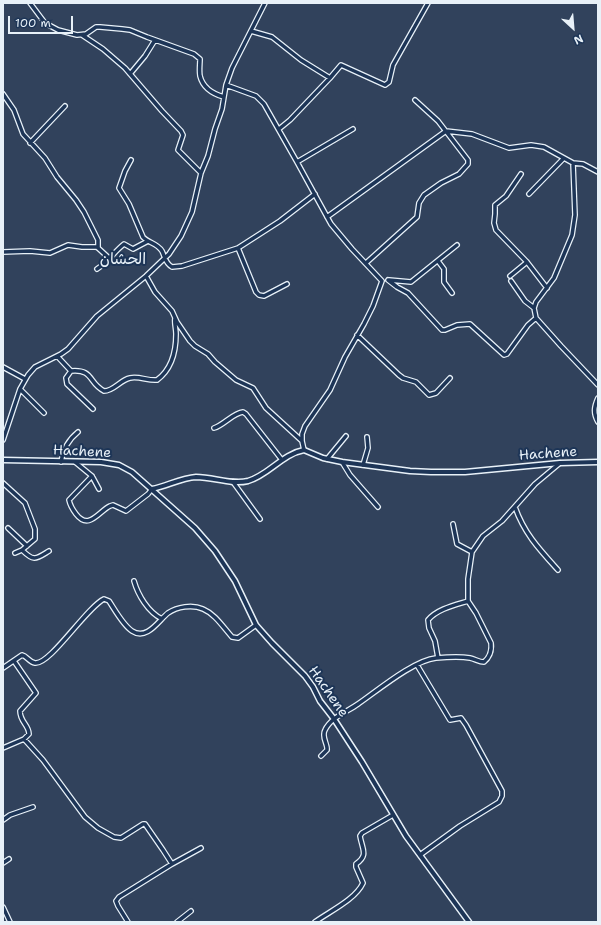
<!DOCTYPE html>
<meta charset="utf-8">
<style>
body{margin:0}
#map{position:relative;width:601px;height:925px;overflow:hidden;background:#31425c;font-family:"Shantell Sans",sans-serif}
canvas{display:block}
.frame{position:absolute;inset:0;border:4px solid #e8f1f8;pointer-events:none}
.north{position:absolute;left:553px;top:8px;width:40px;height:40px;-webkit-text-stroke:3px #1d3557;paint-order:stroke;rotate:154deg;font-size:11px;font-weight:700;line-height:16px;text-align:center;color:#e8f1f8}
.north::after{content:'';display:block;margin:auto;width:14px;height:18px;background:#e8f1f8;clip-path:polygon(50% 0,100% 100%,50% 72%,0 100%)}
.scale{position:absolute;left:8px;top:16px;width:65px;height:18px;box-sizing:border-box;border:2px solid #e8f1f8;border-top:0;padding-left:5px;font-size:12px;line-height:14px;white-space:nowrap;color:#e8f1f8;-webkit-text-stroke:3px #1d3557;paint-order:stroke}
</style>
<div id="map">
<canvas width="601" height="925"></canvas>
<div class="frame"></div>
<div class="north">N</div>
<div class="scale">100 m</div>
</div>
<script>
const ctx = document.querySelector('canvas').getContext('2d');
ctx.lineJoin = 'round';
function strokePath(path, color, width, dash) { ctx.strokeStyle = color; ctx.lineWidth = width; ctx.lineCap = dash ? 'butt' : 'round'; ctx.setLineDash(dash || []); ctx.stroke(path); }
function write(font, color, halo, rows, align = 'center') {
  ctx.font = font + ' "Shantell Sans","Playpen Sans Arabic",sans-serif'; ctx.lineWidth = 4; ctx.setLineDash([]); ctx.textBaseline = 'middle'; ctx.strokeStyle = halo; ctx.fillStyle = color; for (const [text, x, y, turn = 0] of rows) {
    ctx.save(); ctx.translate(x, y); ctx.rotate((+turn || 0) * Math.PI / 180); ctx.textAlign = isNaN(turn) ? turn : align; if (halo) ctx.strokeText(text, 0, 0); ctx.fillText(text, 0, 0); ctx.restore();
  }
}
const minor = new Path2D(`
 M30 3 45 23 58 30 77 35 86 34 96 27H100L122 29 130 30 147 37 194 54 200 59C200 64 199 70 200 76 203 88 213 94 224 97
 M251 31 272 37 301 60 330 78 341 65 385 85 389 82 393 65 428 3
 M82 35 103 49 125 68 162 111 181 131 183 135 178 150 201 173
 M130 74 145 56 155 40
 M226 85 256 96 264 104 297 162 331 224 352 249 382 281 373 306 364 324 345 357 330 390 305 426 302 434V441L304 450
 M3 94 14 110 23 134 45 158 57 177 76 200 84 212 98 240V248
 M279 129 290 120 330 78
 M30 143 65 106
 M131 160 125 171 119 188 129 204 143 237C148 243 157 243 162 251 165 257 165 263 172 267L182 266 238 248 280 221 315 194
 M297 162 353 129
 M573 163 575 215 572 235 554 278 536 302 534 308 536 318 561 346 598 385
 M521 174 506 196 495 205V214L494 223 496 230 527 262 547 288
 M529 194 564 158
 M327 217 446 131 472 134 509 148 531 145 544 147 573 163 583 164 598 172
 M238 248 256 292 259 295 264 296 287 284
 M3 252 30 251 50 253 68 245 82 247H97L110 259
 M438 261 444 269V282L452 293
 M366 263 417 217 419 203 424 195 441 183 459 174 468 164V160L438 121 415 100
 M97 269C108 262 114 252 124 244L133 249 148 241
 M146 276 155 292 172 311 177 322 190 341 195 346 208 354 215 362 236 380 253 388 266 408 302 441
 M510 276 527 262
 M388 280 397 287 408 293 442 330H445L457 325 470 324 504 355 507 354 528 325 536 318
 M389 280 411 282 457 245
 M511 281 525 301 534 308
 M357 335 399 375 403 378 416 382 429 395 436 393 450 378
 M57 356 71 371C94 369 88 383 104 391 114 391 120 380 130 378 139 376 148 381 157 380 172 369 176 352 176 334 176 328 174 323 175 318
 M3 367 25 379
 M71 371 66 378 67 384 93 409
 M20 389 44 413
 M598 398C594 407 593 413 598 422
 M214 428C224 425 233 413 243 412L246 414 282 460
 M3 440 20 389 28 375 35 367 61 354 68 349 97 316 146 276 169 254 181 236 192 212 201 173 208 156 215 129 222 109 226 85 232 68 265 3
 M327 459 346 436
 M61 462C63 449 68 440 78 432
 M75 462 92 476 99 489
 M342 462 350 475 378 507
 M363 465 368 448 367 437
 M92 476 69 500C70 505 73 510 76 514 89 531 99 511 110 506L113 505 126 511 148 494 152 489
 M233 482 260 519
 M3 483 25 503 35 529V539L22 550 15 553
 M515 507C524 533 539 549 558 570
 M453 524 457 544 472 552
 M8 528 27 546
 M22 550C34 562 36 559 49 551
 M134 581C138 595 148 612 162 619
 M438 658 435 641 429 628 428 620C437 609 455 605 468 601
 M417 665 450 720 461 718 466 725 502 791V796L499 802 460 826 420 855
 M3 668 22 655C27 656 29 662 35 663 50 665 86 608 104 599L109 601C115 610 123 625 132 631 147 641 159 620 168 613 177 607 192 604 203 609 215 614 223 627 232 637L238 638 256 625
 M24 739 43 760 85 817 98 828 114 837 121 838 143 824H145L163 850 172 864
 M3 748 24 739 29 734C29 725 20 722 20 711L36 693 14 661
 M321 756 327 750C328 744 321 737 325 730 331 717 347 712 358 704 377 691 414 660 436 658 447 657 459 656 470 658 475 659 479 662 484 662 490 657 492 651 491 643L476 613 468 601V579L472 552 483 536 502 521 535 484 560 463
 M3 820 10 815 33 807
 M3 863 9 859
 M3 907 10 922
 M128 922 118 906 116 901 119 897 172 864 201 848
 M177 922 191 911
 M315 922C330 911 355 900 363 883L356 867V864C369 855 362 849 360 836L362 833 393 815`);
const tertiary = new Path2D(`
 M3 460 101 462 119 465 132 472 195 528 215 551 235 581 256 625 272 643 305 676 313 687 320 701 334 719 362 762 406 836 469 922
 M152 489C167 486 181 478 196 477 214 477 231 485 248 481 269 475 282 454 304 450L323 458 342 462 410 471 431 472H465L560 463 598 462`);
strokePath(minor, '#e8f1f8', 6);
strokePath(tertiary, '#e8f1f8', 7);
strokePath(minor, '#1d3557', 3.5);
strokePath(tertiary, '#1d3557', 4);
write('14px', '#e8f1f8', '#1d3557', [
 ["Hachene",82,452,3],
 ["Hachene",548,454,-4],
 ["Hachene",328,692,55]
]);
write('16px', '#e8f1f8', '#1d3557', [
 ["الحشان",123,260]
]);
</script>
